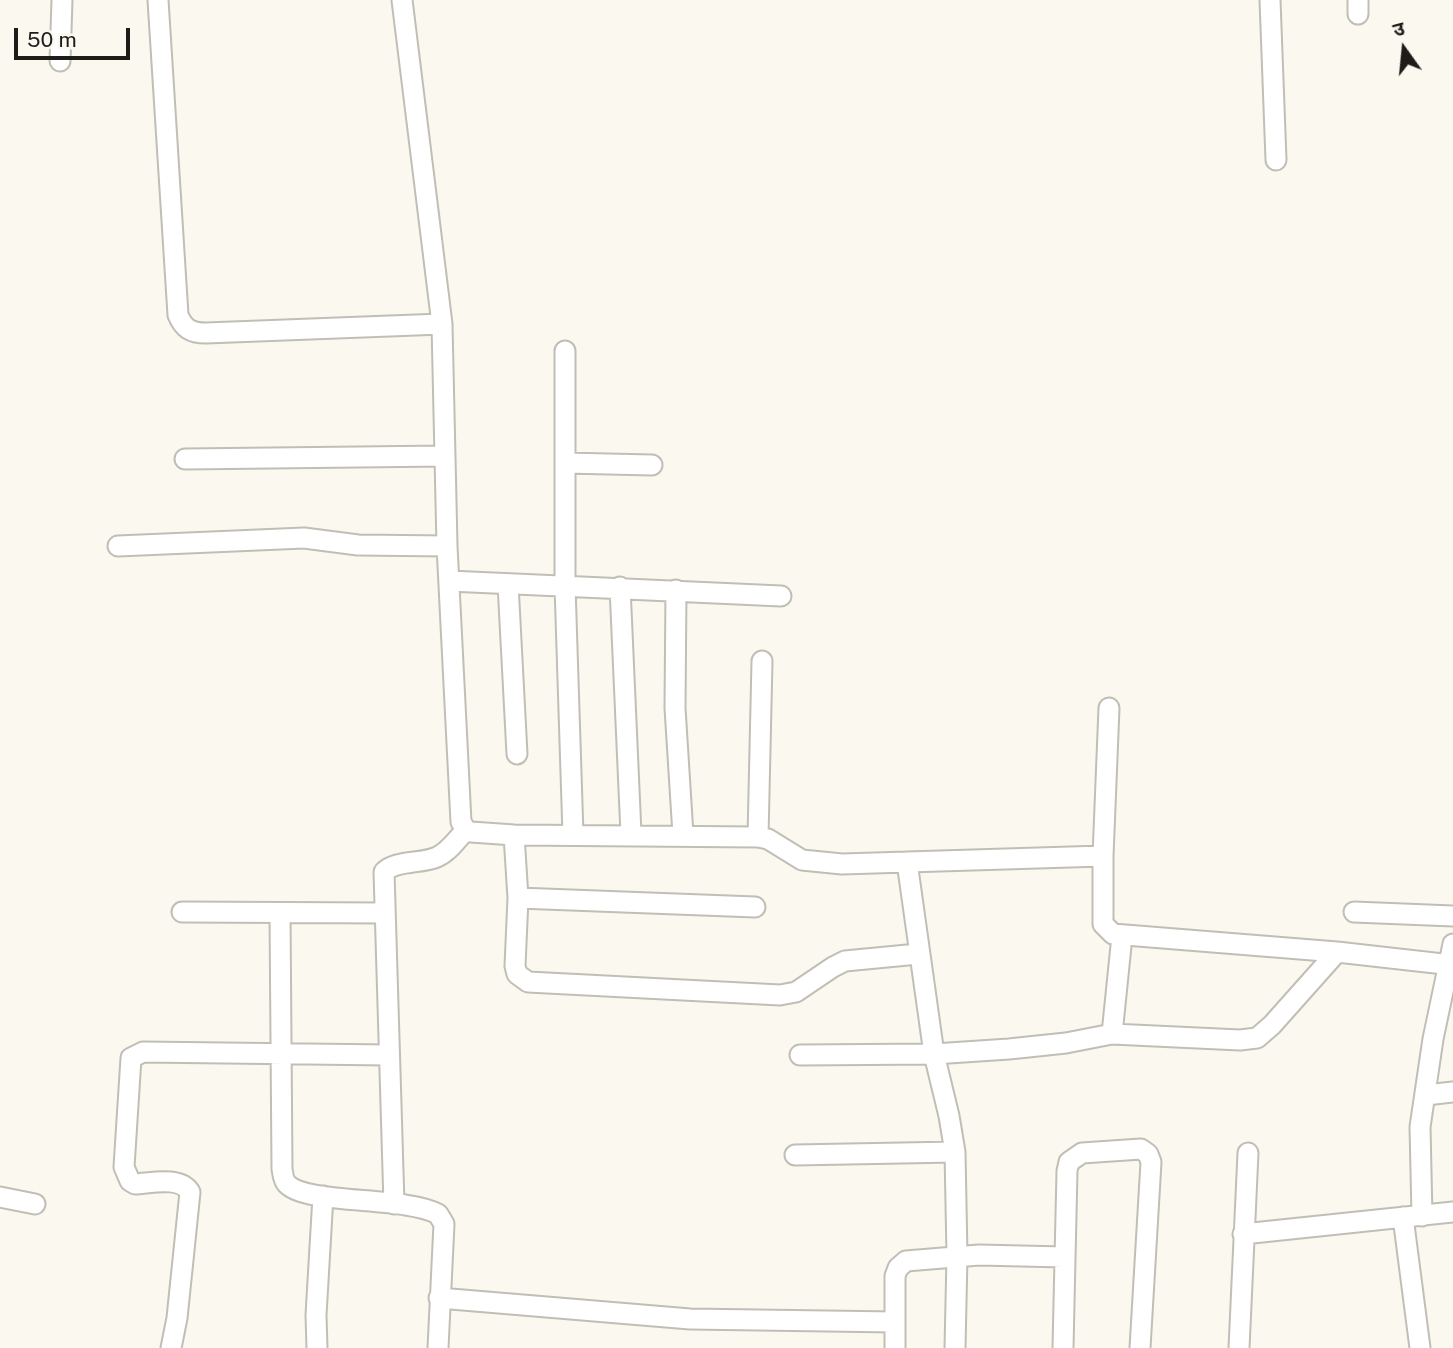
<!DOCTYPE html>
<meta charset="utf-8">
<style>
body{margin:0}
#map{position:relative;width:1453px;height:1348px;overflow:hidden;background:#fbf8f0;font-family:"Public Sans","Noto Sans Devanagari",sans-serif}
canvas{display:block}
.north{position:absolute;left:1369px;top:14px;width:70px;height:70px;-webkit-text-stroke:5px #fbf8f0;paint-order:stroke;rotate:345deg;font-size:19px;font-weight:700;line-height:28px;text-align:center;color:#1d1c19}
.north::after{content:'';display:block;margin:auto;width:24px;height:32px;background:#1d1c19;clip-path:polygon(50% 0,100% 100%,50% 72%,0 100%)}
.scale{position:absolute;left:14px;top:28px;width:116px;height:32px;box-sizing:border-box;border:4px solid #1d1c19;border-top:0;padding-left:9px;font-size:21px;line-height:24px;white-space:nowrap;color:#1d1c19;-webkit-text-stroke:5px #fbf8f0;paint-order:stroke}
</style>
<div id="map">
<canvas width="1453" height="1348"></canvas>
<div class="north">उ</div>
<div class="scale">50 m</div>
</div>
<script>
const ctx = document.querySelector('canvas').getContext('2d');
ctx.lineJoin = 'round';
function strokePath(path, color, width, dash) { ctx.strokeStyle = color; ctx.lineWidth = width; ctx.lineCap = dash ? 'butt' : 'round'; ctx.setLineDash(dash || []); ctx.stroke(path); }
const minor = new Path2D(`
 M158 0 178 315C184 329 191 333 206 333L442 324
 M402 0 442 324 447 546 461 822 466 830 471 832 514 835 758 837 768 839 802 860 842 864 1103 856V924L1113 934 1337 952 1453 965
 M1270 0 1276 160
 M1358 0V14
 M60 61 62 0
 M565 351V586L573 835
 M185 459 445 456
 M565 463 652 465
 M118 546 304 538 358 545 447 546
 M449 581 781 596
 M508 584 517 754
 M620 587 631 834
 M676 590 675 708 683 835
 M514 835 518 898 515 966 517 974 528 982 780 995 796 992 833 967 845 961 918 954
 M758 837 762 661
 M1103 856 1109 708
 M907 862 934 1054 949 1116 955 1152 957 1256 955 1348
 M518 898 755 907
 M182 912 385 913
 M1354 912 1453 916
 M280 913 282 1169C283 1174 283 1180 287 1184 306 1205 406 1196 438 1214L444 1224 438 1348
 M1112 1034 1122 936
 M800 1055 934 1054 1009 1049 1066 1043 1112 1034 1240 1040 1257 1038 1272 1025 1337 952
 M1426 1095 1453 1092
 M795 1155 955 1152
 M0 1197 35 1204
 M394 1204 384 872C395 860 422 864 437 857 449 852 457 839 466 830
 M1422 1216 1420 1127 1433 1039 1453 944
 M1403 1217 1420 1348
 M1243 1234 1453 1212
 M439 1298 690 1319 895 1322
 M171 1348 177 1318 190 1192C180 1176 152 1183 135 1184L130 1181 124 1167 131 1058 143 1052 389 1055
 M317 1348 316 1315 323 1196
 M895 1348V1276L898 1268 906 1261 979 1255 1064 1257
 M1063 1348 1067 1171 1069 1162 1082 1153 1141 1149 1148 1154 1151 1162 1140 1348
 M1239 1348 1248 1153`);
strokePath(minor, '#c1beb6', 23);
strokePath(minor, '#fff', 19);
</script>
